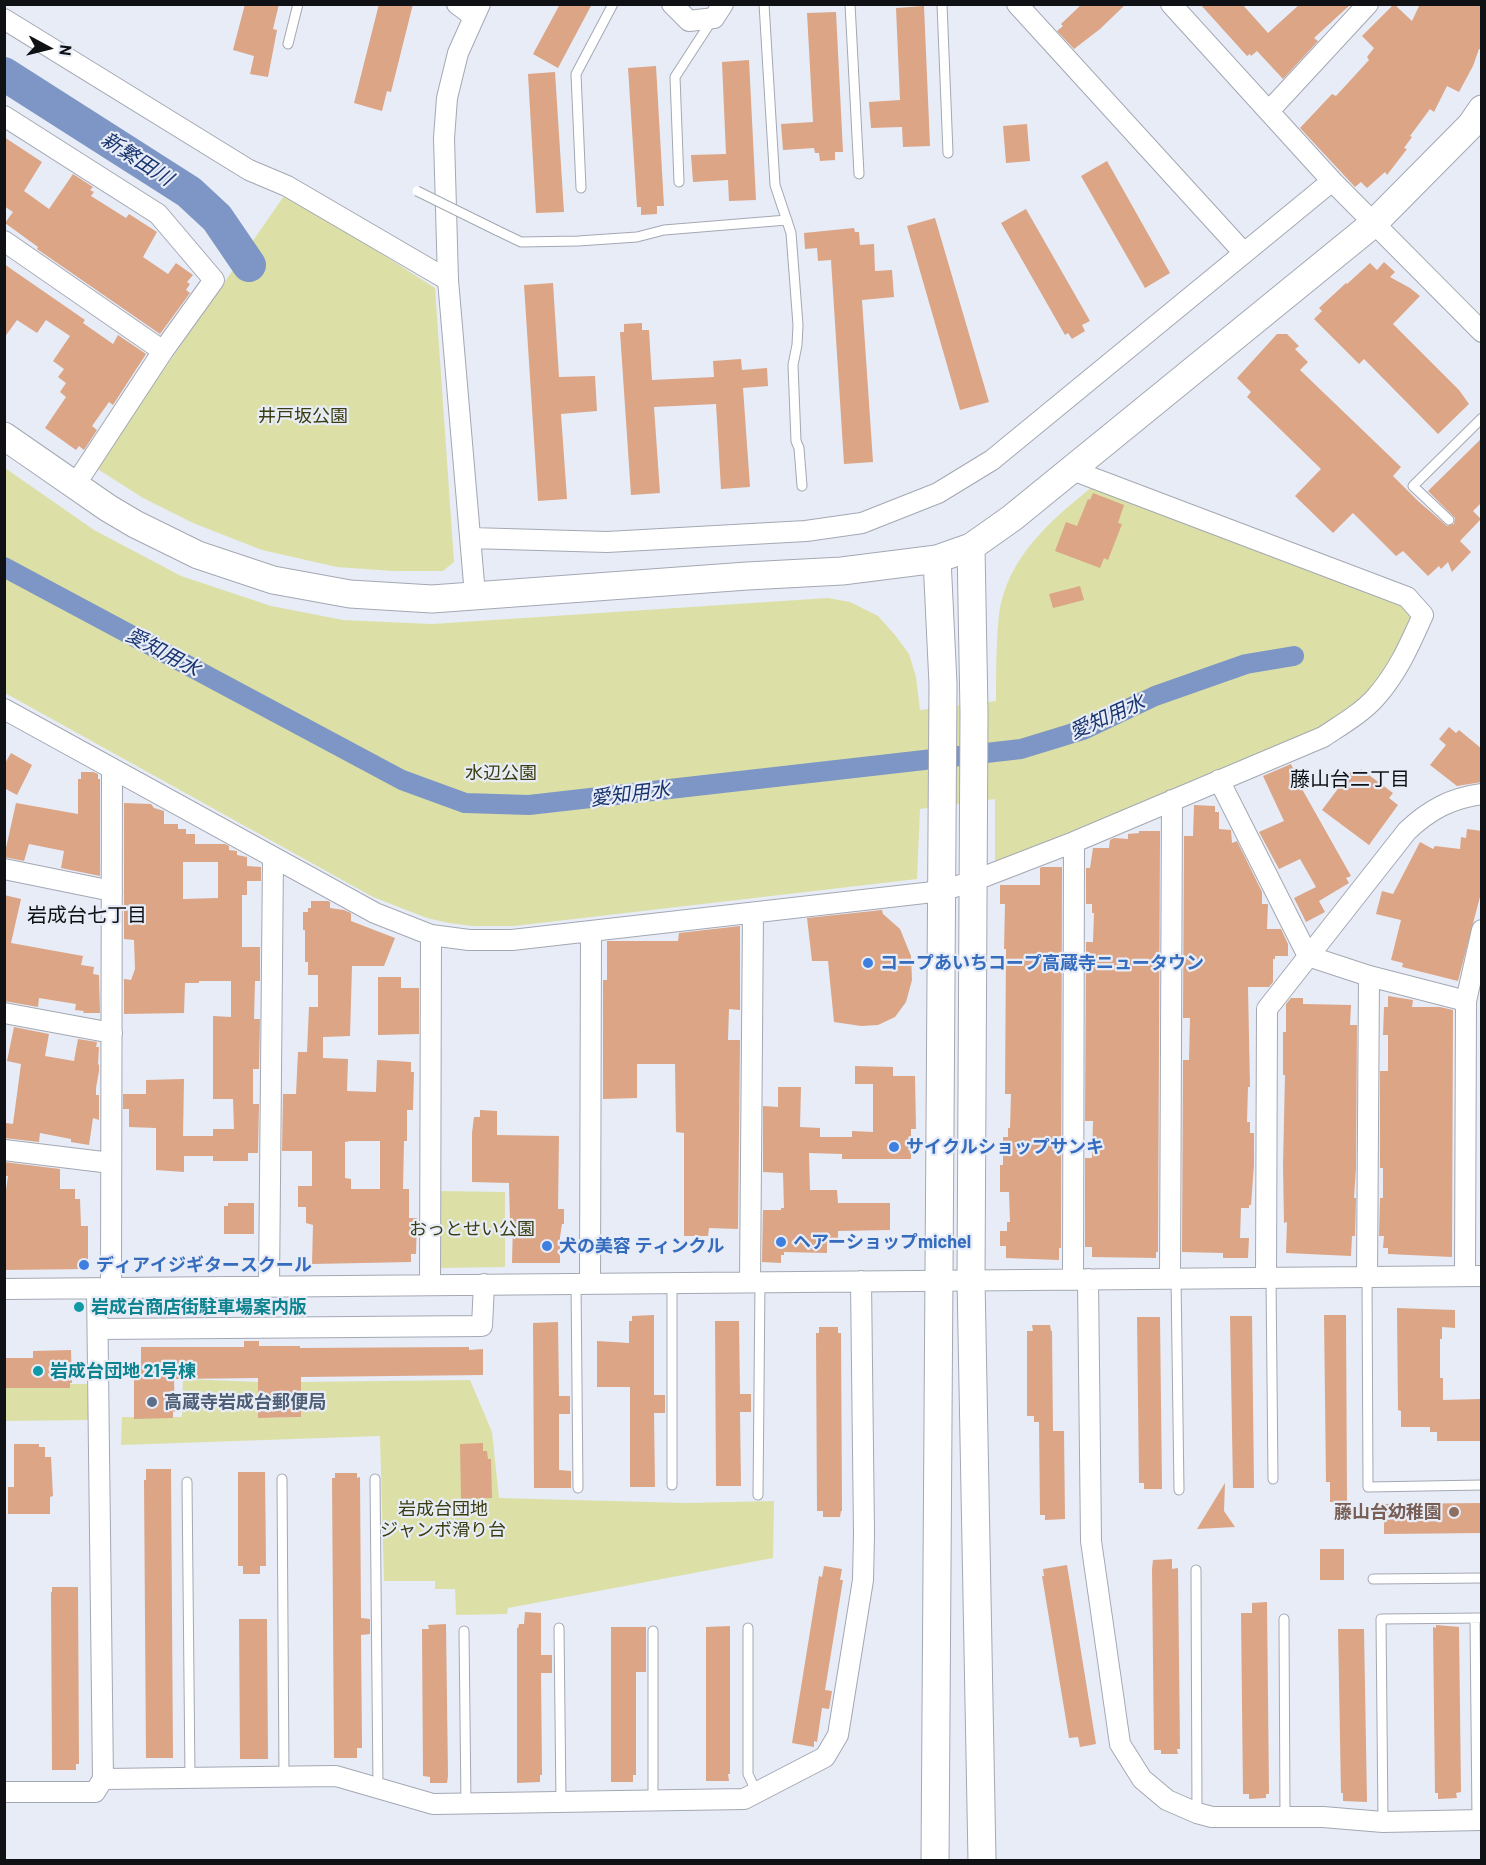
<!DOCTYPE html>
<meta charset="utf-8">
<style>
body{margin:0}
#map{position:relative;width:1486px;height:1865px;overflow:hidden;background:#e7ecf7;font-family:Barlow,sans-serif}
canvas{display:block}
.frame{position:absolute;inset:0;border:6px solid #0f1115;pointer-events:none}
.north{position:absolute;left:18px;top:18px;width:60px;height:60px;-webkit-text-stroke:4px #e7ecf7;paint-order:stroke;rotate:97deg;font-size:16px;font-weight:700;line-height:24px;text-align:center;color:#0f1115}
.north::after{content:'';display:block;margin:auto;width:21px;height:27px;background:#0f1115;clip-path:polygon(50% 0,100% 100%,50% 72%,0 100%)}
</style>
<div id="map">
<canvas width="1486" height="1865"></canvas>
<div class="frame"></div>
<div class="north">N</div>
</div>
<script>
const ctx = document.querySelector('canvas').getContext('2d');
ctx.lineJoin = 'round';
function paint(path, color) { ctx.fillStyle = color; ctx.fill(path, 'evenodd'); }
function strokePath(path, color, width, dash) { ctx.strokeStyle = color; ctx.lineWidth = width; ctx.lineCap = dash ? 'butt' : 'round'; ctx.setLineDash(dash || []); ctx.stroke(path); }
function write(font, color, halo, rows, align = 'center') {
  ctx.font = font + ' Barlow,"Noto Sans JP",sans-serif'; ctx.lineWidth = 4.5; ctx.setLineDash([]); ctx.textBaseline = 'middle'; ctx.strokeStyle = halo; ctx.fillStyle = color; for (const [text, x, y, turn = 0] of rows) {
    ctx.save(); ctx.translate(x, y); ctx.rotate((+turn || 0) * Math.PI / 180); ctx.textAlign = isNaN(turn) ? turn : align; if (halo) ctx.strokeText(text, 0, 0); ctx.fillText(text, 0, 0); ctx.restore();
  }
}
paint(new Path2D(`
 M286 193 435 288 454 562 443 571H393L337 567 262 550 193 523 143 498 96 468Z
 M5 468 94 530 181 576 271 606 343 620 432 624 828 598 850 602 878 616 895 635 909 654 916 677 920 710 996 701C996 672 996 643 999 614 1007 558 1050 521 1092 487L1404 603 1412 617C1397 660 1369 699 1329 722 1319 728 1307 733 1296 739L995 863V799L920 809 917 879 514 926H472L449 923 427 918 373 897 5 693Z
 M440 1191 505 1192V1267L440 1268Z
 M183 1379 258 1382V1418L301 1417V1382L470 1380 492 1432 499 1498 686 1503 774 1501 773 1558 508 1608 507 1614 456 1615 455 1589H435V1581H384L380 1436 121 1445 122 1417H182Z
 M4 1384H87L89 1420 5 1421Z`), '#dce0a6');
strokePath(new Path2D(`
 M4 567 402 780 465 803 529 805 1021 749 1083 730 1155 696 1246 664 1294 656`), '#7d96c5', 20);
strokePath(new Path2D(`
 M4 74 189 192 217 218 249 265`), '#7d96c5', 34);
paint(new Path2D(`
 M245 4H279L273 29 277 30 268 77 250 74 254 56 233 50Z
 M379 4H413L391 92 387 91 382 111 354 103Z
 M560 4H592L558 68 533 54Z
 M1082 4H1126L1100 29 1074 49 1057 31 1063 26 1061 24Z
 M1200 4H1242L1268 33 1300 4H1351L1314 38 1318 41 1283 79 1257 51 1251 56 1250 54 1247 56Z
 M1394 4 1412 21 1420 4H1482V50L1479 49 1473 66 1459 92 1447 86 1434 112 1430 109 1410 136 1412 137 1404 148 1407 149 1387 175 1385 172 1367 188 1361 182 1355 187 1300 128 1332 94 1336 96 1369 60 1367 57 1374 48 1362 36Z
 M924 6 930 146 903 147 902 127 871 128 869 102 900 100 896 8Z
 M836 12 843 152H835V160L820 161 819 153H815L814 148 783 150 781 124 813 122 807 13Z
 M749 60 756 200 729 201 728 180 693 182 691 155 726 154 722 62Z
 M656 66 664 206H657V214L641 215V207H637L628 68Z
 M555 72 564 212 536 213 528 74Z
 M1027 124 1030 161 1006 163 1003 126Z
 M4 137 42 162 24 191 49 209 73 174 93 187 90 190 94 192 91 196 126 218 129 214 157 232 143 257 168 274 176 263 193 275 187 282 190 284 186 290 190 293 160 334 37 249 38 247 5 223 13 212 4 206Z
 M1107 161 1170 273 1145 288 1081 176Z
 M1026 209 1090 321 1082 325 1085 331 1072 339 1068 333 1065 335 1001 223Z
 M935 218 989 402 960 410 907 226Z
 M854 228 855 232H859L860 245 874 244 875 271 892 270 894 297 862 300 873 462 844 464 831 260 818 261 817 248 805 249 804 233Z
 M1384 262 1395 272 1390 277 1410 288 1420 296 1393 324 1459 390 1469 404 1438 434 1364 359 1359 364 1314 319 1322 311 1319 308 1346 283 1347 284 1370 263 1377 270Z
 M4 264 85 320 83 323 113 344 118 335 146 354 113 405 109 402 92 426 97 430 84 450 79 446 76 450 45 428 66 397 60 392 66 383 58 377 64 369 53 361 70 336 46 320 37 333 17 320 4 338Z
 M553 283 559 377 595 376 597 411 561 414 567 499 538 501 524 285Z
 M642 323V330H649L652 380 714 377 713 361 741 359 742 370 767 368 768 386 743 388 750 487 721 489 716 404 654 407 660 493 631 495 620 332H624V324Z
 M1277 334H1287L1299 346 1295 349 1308 362 1300 370 1401 467 1393 476 1418 501 1447 526 1454 524 1455 518 1428 491 1482 438V502L1473 511 1481 519 1460 541 1471 552 1452 572 1448 562 1441 569 1439 566 1428 576 1403 551 1396 556 1353 513 1333 533 1295 496 1321 469 1247 397 1251 392 1237 378Z
 M1093 493 1124 505 1118 523 1122 524 1108 560 1104 558 1100 568 1055 551 1066 522 1077 526 1088 499 1090 500Z
 M1080 586 1084 600 1053 608 1049 594Z
 M1449 727 1456 733 1459 730 1482 749V782L1457 786 1430 765 1446 745 1439 739Z
 M11 753 32 765 17 795 4 788V765Z
 M1291 764 1302 789 1351 876 1346 878 1349 883 1319 901 1325 912 1306 922 1294 898 1316 887 1300 859 1279 869 1259 832 1284 821 1263 776Z
 M1361 769 1393 793 1389 798 1398 805 1369 845 1322 810 1352 770 1357 774Z
 M81 772H93L98 774V779H100V876L61 868 64 851 29 844 24 861 4 857 16 803 78 814V779H81Z
 M124 803 151 804 154 808 164 811V824H178V829H186V834H195V844H225L229 846V850L237 851V855L247 857V866L261 867V881H247V895H242V947H260V981H255L254 1019H260L259 1069H253V1104H259L258 1153H248V1161H213V1156H184V1172L156 1170V1128L129 1127V1109H123V1094H146V1080L184 1079 183 1136H213V1129H234L233 1099H213V1016L231 1017V981H199V983H185L184 1013 124 1014V979L131 980 135 969 134 940 124 939ZM183 862H218V898L183 899Z
 M1194 805 1215 806V812H1219V829L1231 830 1232 843 1237 841 1262 892V904H1268L1267 929H1281L1288 944V956H1275V959H1273V982L1269 987H1248L1250 1087H1248L1247 1122H1250V1133H1254V1165L1251 1205H1249V1208H1241L1240 1238H1249L1248 1258H1223V1253L1182 1252 1183 1060H1189L1190 1018H1183L1184 836H1193Z
 M1467 829 1482 831V889L1458 981 1402 967 1403 963 1391 960 1401 920 1376 914 1382 891 1393 894 1420 842 1433 849 1435 846 1460 849 1461 837 1466 838Z
 M1139 831H1160V836L1158 1252H1156V1258L1092 1257V1247H1085V1158H1092L1093 1121H1085L1086 942H1093L1094 913H1092V904H1086V868H1090L1093 848H1109L1110 840 1114 838 1128 839V834L1139 833Z
 M1042 867H1062L1061 1248H1059V1260L1006 1258V1246H1000V1231H1007V1222H1010L1009 1192H1000V1165H1003V1137H1008V1128H1010L1011 1094H1005L1006 949H1004L1005 904H1000V885H1040V868Z
 M4 895 21 899 11 943 83 956 81 965 94 967 93 974 99 975 100 1013H83L84 1011 75 1010 76 1004 39 998 38 1007 4 1001Z
 M311 901H328L330 902V908L344 910 351 913V921L395 938 384 966H352L350 1036 323 1037V1058L348 1059 347 1091 376 1092 377 1060 411 1062V1072H414L413 1110H407V1141H404L403 1189H409V1218H417L416 1254H411V1262L312 1264 313 1225 306 1223V1207H298V1186H312V1151H282L283 1094H296L298 1052H307L309 1007H318V975H308V962H305V930H303V912H308V908H311ZM350 1141H380V1189H351V1179L345 1178V1142Z
 M882 910 883 914 900 929 911 956 912 980 906 1002 895 1017 878 1025 861 1026 834 1022 828 961H812L807 918Z
 M740 926V1010L729 1009 728 1040H740L738 1229 709 1228 708 1236H684V1133L676 1132 675 1064H637V1098L603 1099V980H607V941H678L679 933Z
 M378 977H401V988H419V1034L378 1035Z
 M1388 996 1413 1000 1412 1007H1440L1453 1010 1452 1257 1388 1254V1248H1383L1384 1236H1379L1380 1198H1383V1168H1380V1071H1388V1035H1383L1384 1007H1388Z
 M1291 998H1303V1004L1351 1005 1350 1025H1357L1356 1168 1354 1198H1356L1355 1236H1352L1351 1256 1286 1253 1287 1222 1284 1223 1283 1165 1285 1075H1283V1032H1286V1004Z
 M14 1027 49 1034 45 1056 74 1061 78 1039 97 1042 96 1047H99L98 1064 99 1065V1071L96 1088V1095H99V1120L93 1118 89 1145 71 1142V1139L40 1133 39 1142 4 1138 6 1123 13 1124 21 1064 7 1061Z
 M855 1066 893 1067V1076H915L916 1129H911V1159H842V1154L809 1153 810 1190H837L838 1203H890V1230L838 1231V1242H827V1253L784 1252V1255H781V1263L762 1262 763 1210H781V1208H784L783 1173 763 1172V1106L778 1107V1087H801L800 1127 820 1128V1137H852V1131L873 1132V1084H855Z
 M480 1110 497 1111V1135L559 1136 558 1209H564V1224H562L560 1237V1263H512L513 1223H510L509 1183 472 1182V1133L474 1117H480Z
 M4 1162 60 1169V1189H75V1199H80L81 1226H88V1269L4 1270V1204L8 1176H4Z
 M228 1203H254V1234H224V1206H228Z
 M1397 1308 1455 1310V1328L1442 1327V1339H1440V1378H1443V1400L1482 1399V1441H1437V1432H1430V1427H1401V1411L1398 1410Z
 M654 1315V1395H665V1413H654L655 1487H630V1387H597V1341L629 1343V1321H632V1316Z
 M1324 1315H1346L1347 1502H1330V1482H1326Z
 M1230 1316H1252L1254 1488H1233Z
 M1137 1317H1160L1162 1489H1144V1483H1139Z
 M715 1321H739L740 1394H751V1412H740L741 1486H716Z
 M558 1322 559 1396H570V1414H559V1470L571 1471V1488H534L533 1323Z
 M1032 1325H1050L1051 1331H1052L1053 1431H1064L1065 1519 1045 1520V1515H1040L1039 1422H1034V1416H1027V1331H1033Z
 M819 1327H838V1333H841L842 1511H841L840 1517H823V1511H817L816 1333H819Z
 M244 1341H259V1346H300V1348L469 1347V1350L483 1349V1375L301 1377V1417L258 1418V1378L174 1379 175 1412 173 1411V1418L134 1419V1379H141V1347H244Z
 M71 1350 72 1383H70V1388H4V1358H33V1351Z
 M483 1443V1451H487L488 1459H491L492 1498 461 1499 460 1444Z
 M14 1444H39V1447H45V1457H51L53 1496 50 1497V1514H8V1487H14Z
 M146 1469H171L173 1758H146L144 1480H146Z
 M238 1472H265L266 1566H260V1574H243V1566H238Z
 M335 1473H357V1478L360 1477 361 1618 370 1619V1634L361 1635 362 1748H357V1758H334L332 1478H335Z
 M1225 1483 1224 1511 1235 1527 1197 1529Z
 M1482 1503V1533L1384 1534V1504Z
 M1320 1549H1344V1580H1320Z
 M1172 1559V1569L1178 1568 1180 1749H1177L1178 1754H1161V1750H1154L1152 1569 1153 1560Z
 M1067 1565 1096 1744 1080 1747 1078 1737 1069 1738 1042 1576H1044L1043 1569Z
 M824 1566 842 1569 840 1580H843L825 1690 832 1691 829 1709 822 1708 817 1742 814 1741V1747L792 1743 819 1576 822 1577Z
 M52 1587H78L79 1764H76V1770H52L51 1592H52Z
 M1267 1602 1269 1794H1266V1798L1249 1799V1794H1243L1241 1613H1252V1603Z
 M525 1612 541 1613V1655H552V1673H541L542 1775H540V1782L517 1783V1628H518L519 1624H524Z
 M239 1619H267L268 1759H240Z
 M446 1624 448 1776 447 1783H430V1777L423 1776 422 1629H429L428 1625Z
 M1436 1625 1459 1627 1461 1792 1456 1793 1457 1798 1438 1799V1793H1435L1433 1627 1436 1628Z
 M730 1626V1774H728L729 1781H706V1627Z
 M611 1627H646V1672H636V1775H633V1782H611Z
 M1338 1629H1364L1367 1802 1343 1801V1793H1341Z`), '#dba586');
const lane = new Path2D(`
 M764 4 775 185 791 233 798 325 797 345 793 365 796 441 799 448 802 486
 M850 4 859 174
 M942 4 948 153
 M288 44 298 4
 M679 182 675 77 712 20
 M581 188 576 74 613 4
 M496 230 521 242 578 241 637 237 664 230 787 220
 M1449 520 1413 486 1482 418
 M1271 1277 1273 1479
 M1367 1277 1368 1487 1482 1485
 M1176 1278 1179 1490
 M672 1282V1485
 M576 1283 578 1488
 M282 1479 284 1776
 M375 1479 378 1788
 M187 1482 190 1778
 M758 1495 760 1282
 M1196 1570 1197 1813
 M1373 1579 1482 1578
 M1475 1618 1477 1820
 M1284 1619 1285 1818
 M559 1628 561 1802
 M748 1628V1774L757 1793
 M464 1631 466 1804
 M653 1631V1801
 M1383 1822 1381 1619 1482 1618`);
const street = new Path2D(`
 M457 4 473 16
 M672 4 689 21 714 18 723 4
 M1017 4 1244 253
 M1171 4 1332 181 1482 332
 M4 19 249 170 287 186 448 280
 M1269 111 1368 4
 M4 116 158 214 214 280 163 351 75 485
 M4 241 163 351
 M471 538 607 542 806 531 862 523 938 493 992 460 1332 181
 M475 595 448 280 444 138 447 98 458 53 480 4
 M4 709 375 913 431 935 469 940H512L942 891 973 881 1074 842 1323 737C1341 725 1362 713 1376 697 1398 672 1410 644 1423 615L1407 597 1072 470
 M1219 780 1308 956 1369 976 1466 1001
 M4 869 112 891
 M4 1013 112 1033
 M4 1150 111 1163
 M1465 1276 1466 1001 1482 930
 M1266 1277 1267 1009 1407 831C1429 810 1451 798 1482 794
 M1367 1277 1369 976
 M1170 1278 1172 800
 M1073 1279 1074 842
 M1088 1279 1091 1541 1120 1744 1142 1779 1167 1800 1197 1813 1212 1817H1323L1383 1822 1482 1820
 M750 1282 753 913
 M590 1283 591 931
 M430 1285 431 935
 M269 1286 273 858
 M111 1287 112 769
 M97 1288 103 1779
 M4 1289 1482 1276
 M98 1329 482 1326 484 1284
 M4 1792H95L103 1779 336 1776 433 1804 744 1799 825 1757 838 1735 863 1580 864 1534 861 1281`);
const secondary = new Path2D(`
 M4 436 108 508 135 524 198 555 273 580 350 594 432 599 747 576 842 571 937 559 971 547 1012 518 1373 224 1471 125 1482 109
 M971 547 974 713 971 1280 982 1860
 M935 1860 943 684 937 559`);
strokePath(lane, '#a3a8b3', 11);
strokePath(street, '#a3a8b3', 22);
strokePath(secondary, '#a3a8b3', 29);
strokePath(lane, '#fff', 9);
strokePath(street, '#fff', 20);
strokePath(secondary, '#fff', 27);
const laneBridge = new Path2D(`
 M417 191 496 230`);
strokePath(laneBridge, '#a3a8b3', 11, []);
strokePath(laneBridge, '#fff', 9);
for (const [x, y, r, color] of [
 [868,963,6,"#3f7fe0"],
 [894,1147,6,"#3f7fe0"],
 [781,1242,6,"#3f7fe0"],
 [547,1246,6,"#3f7fe0"],
 [84,1265,6,"#3f7fe0"],
 [79,1307,6,"#0f9aa8"],
 [38,1371,6,"#0f9aa8"],
 [152,1402,6,"#5c6f8a"],
 [1454,1512,6,"#8d6e63"]
]) { const dot = new Path2D(); dot.arc(x, y, r, 0, 2 * Math.PI); ctx.fillStyle = color; ctx.fill(dot); strokePath(dot, '#e7ecf7', 2); }
write('18px', '#3b3d10', '#e7ecf7', [
 ["井戸坂公園",303,416],
 ["水辺公園",501,773],
 ["おっとせい公園",472,1229],
 ["岩成台団地",443,1509],
 ["ジャンボ滑り台",443,1530]
]);
write('bold 18px', '#366cbe', '#e7ecf7', [
 ["コープあいちコープ高蔵寺ニュータウン",880,963],
 ["サイクルショップサンキ",906,1147],
 ["ヘアーショップmichel",793,1242],
 ["犬の美容 ティンクル",559,1246],
 ["ディアイジギタースクール",96,1265]
], 'left');
write('bold 18px', '#0d838f', '#e7ecf7', [
 ["岩成台商店街駐車場案内版",91,1307],
 ["岩成台団地 21号棟",50,1371]
], 'left');
write('bold 18px', '#4e5e75', '#e7ecf7', [
 ["高蔵寺岩成台郵便局",164,1402]
], 'left');
write('bold 18px', '#785e54', '#e7ecf7', [
 ["藤山台幼稚園",1442,1512]
], 'right');
write('italic 20px', '#19356f', '#e7ecf7', [
 ["新繁田川",137,159,33],
 ["愛知用水",163,652,28],
 ["愛知用水",1107,717,-24],
 ["愛知用水",630,794,-7]
]);
write('20px', '#0f1115', '#e7ecf7', [
 ["藤山台二丁目",1350,779],
 ["岩成台七丁目",87,915]
]);
</script>
